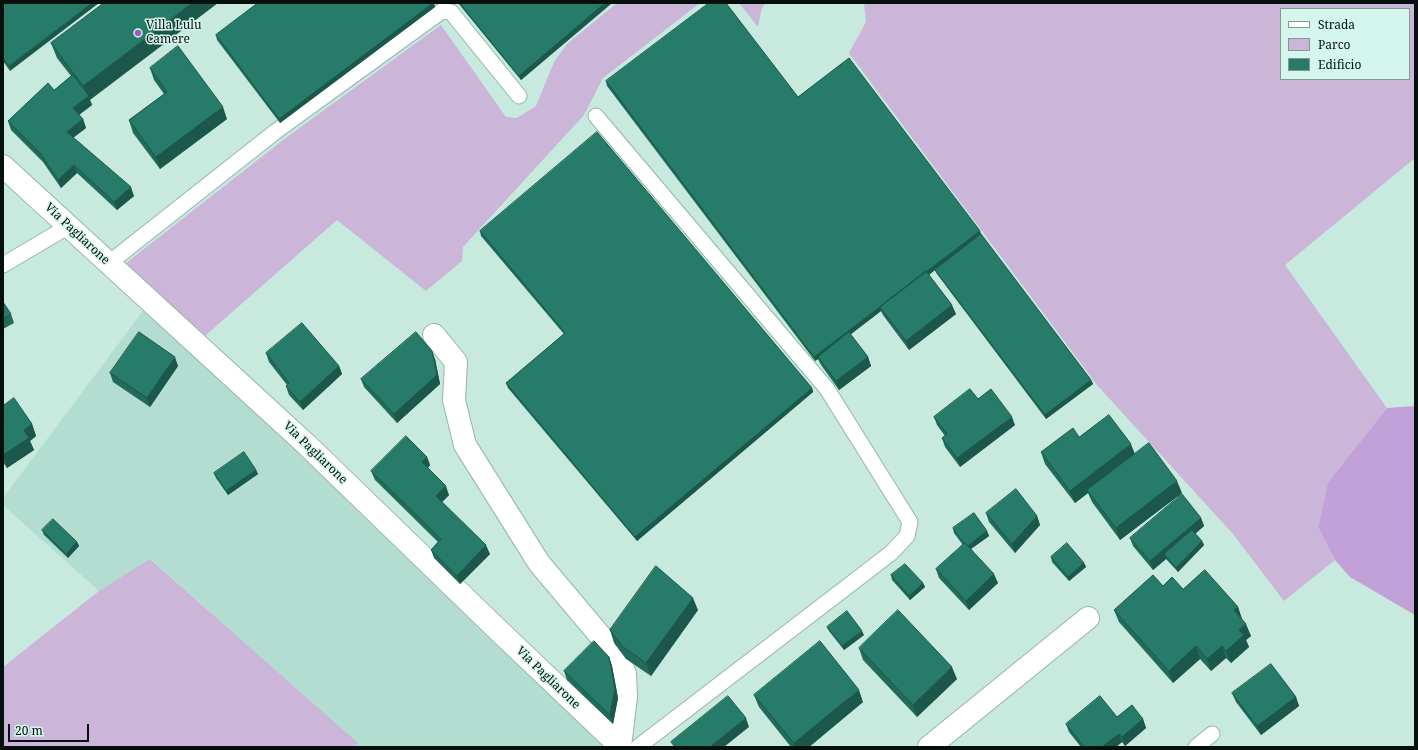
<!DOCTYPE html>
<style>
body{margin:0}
#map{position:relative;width:1418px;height:750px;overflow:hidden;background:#c7e9de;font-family:"Noto Serif",serif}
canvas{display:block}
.frame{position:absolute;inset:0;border:4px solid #05100d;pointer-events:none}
.legend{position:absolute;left:1280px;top:8px;width:130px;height:72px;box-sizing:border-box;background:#d4f6ec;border:1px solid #819a93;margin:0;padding:5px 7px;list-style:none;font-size:12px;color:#05100d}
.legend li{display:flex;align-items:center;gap:8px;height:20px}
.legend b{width:20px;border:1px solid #819a93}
.scale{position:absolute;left:8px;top:724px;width:81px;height:18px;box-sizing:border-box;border:2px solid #05100d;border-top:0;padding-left:5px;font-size:12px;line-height:14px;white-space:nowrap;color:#05100d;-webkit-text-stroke:3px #d4f6ec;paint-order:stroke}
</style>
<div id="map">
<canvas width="1418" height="750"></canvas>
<div class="frame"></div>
<ul class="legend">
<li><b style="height:5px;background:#fff"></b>Strada</li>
<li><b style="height:11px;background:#cbb6da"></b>Parco</li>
<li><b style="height:11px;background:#277c69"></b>Edificio</li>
</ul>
<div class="scale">20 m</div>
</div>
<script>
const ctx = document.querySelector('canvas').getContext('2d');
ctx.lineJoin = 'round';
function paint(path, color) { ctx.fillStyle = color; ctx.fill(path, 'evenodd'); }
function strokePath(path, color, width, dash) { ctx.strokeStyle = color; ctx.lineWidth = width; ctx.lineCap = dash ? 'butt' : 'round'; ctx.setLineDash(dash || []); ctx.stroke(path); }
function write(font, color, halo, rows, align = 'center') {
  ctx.font = font + ' "Noto Serif",serif'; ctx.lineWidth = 3; ctx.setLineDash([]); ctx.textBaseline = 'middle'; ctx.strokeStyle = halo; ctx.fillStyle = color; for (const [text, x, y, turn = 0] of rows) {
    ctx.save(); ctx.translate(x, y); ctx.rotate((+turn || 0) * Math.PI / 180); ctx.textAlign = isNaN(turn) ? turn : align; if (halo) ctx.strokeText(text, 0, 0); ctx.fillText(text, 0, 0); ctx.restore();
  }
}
paint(new Path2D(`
 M146 307 324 474 606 747H353L357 743 151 559 99 591 3 505V498Z`), '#b2ddd0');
paint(new Path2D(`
 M617 3H700L603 78 584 115 463 247 462 261 426 291 337 220 205 336 126 263 287 137 441 25 506 117 517 118 536 106 554 62 567 44Z
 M739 3H765L761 11 758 27Z
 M864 3H1415V158L1285 265 1387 408 1328 482 1318 527 1335 560 1284 601 1233 534 1097 385 849 53 866 22ZM1281 9H1409V79H1281Z
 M150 559 358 743 353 747H3V667L99 591Z`), '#cbb6da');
paint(new Path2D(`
 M1415 406V615L1350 577 1335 560 1318 527 1328 482 1387 408Z`), '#c2a1d9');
const service = new Path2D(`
 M596 116 827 389 910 522 907 536 891 553 638 747
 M109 263 275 132 442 11 451 12 519 96
 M3 265 69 226
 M1196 747 1212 734`);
const minor = new Path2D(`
 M3 166 307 445 496 628 621 747
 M434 335 456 362 454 400 465 445 539 563 618 657 625 674 626 697 620 747
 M929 747 1088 618`);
strokePath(service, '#95b6ac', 17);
strokePath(minor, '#95b6ac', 24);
strokePath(service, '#fff', 15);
strokePath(minor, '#fff', 22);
paint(new Path2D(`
 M104 3 90 100 92 105 79 115 83 119 86 128 73 138 134 196 117 210 77 173 61 188 43 162 11 130 8 121 54 90 71 76 57 58 51 43Z
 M258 3H434L435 7 280 123 217 40 216 35Z
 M458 3H612L521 80Z
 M3 5 10 71 3 61Z
 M150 68 227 119 160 169 133 133 129 120 164 94 154 80Z
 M606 81 798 97 980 231 981 235 1091 380 1093 384 1046 419 937 274 935 270 929 275 956 314 909 350 883 315 881 311 850 335 868 357 871 366 839 390 821 365 818 359 815 361 607 86Z
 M480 231 812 388 813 392 637 541 508 388 506 383 564 334 481 236Z
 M3 302 11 314 14 323 3 329Z
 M266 353 339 366 342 374 303 410 289 395 286 386 287 385 269 362Z
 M435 359 440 384 397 423 364 387 361 379Z
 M178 366 150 407 113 382 110 373Z
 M3 406 32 424 36 436 30 441 34 450 7 468 3 462Z
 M934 417 1015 425 960 467 945 447 942 438 945 436 937 425Z
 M1079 437 1135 454 1182 493 1120 540 1092 502 1088 493 1075 503 1045 464 1041 452Z
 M427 457 430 465 428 468 449 495 442 502 490 554 460 584 434 558 431 550 438 542 375 480 371 471Z
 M256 470 258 474 228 495 216 478 214 473Z
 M986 513 1037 516 1040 525 1015 553 989 522Z
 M1201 518 1204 526 1195 534 1202 541 1204 545 1178 572 1166 559 1153 570 1133 546 1130 538Z
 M953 528 987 531 989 536 971 549 998 583 969 610 939 578 936 569 963 545 954 533Z
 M42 530 77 542 79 546 68 558 44 535Z
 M1051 557 1084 563 1086 567 1069 581 1052 562Z
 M891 575 923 583 925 587 910 600 892 580Z
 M1163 586 1183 589 1238 607 1242 619 1251 636 1246 640 1249 647 1231 663 1226 658 1211 671 1200 659 1173 683 1119 622 1114 610Z
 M698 610 651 676 626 659 614 643 610 630Z
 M827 627 864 635 844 650 829 631Z
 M859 648 957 679 917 717 863 660Z
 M609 657 612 666 618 698 613 724 567 680 564 671Z
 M1232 693 1296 697 1299 706 1261 735 1236 702Z
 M754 695 863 702 809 747H791L759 707Z
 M1117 717 1143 719 1146 728 1125 746 1122 742 1116 747H1081L1069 732 1066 724Z`), '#226b5a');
paint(new Path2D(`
 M92 3H99L10 71 9 66Z
 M192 3H218L90 100 92 105 76 117 73 108 88 97 83 86Z
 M433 3H434L435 7 280 123 279 119Z
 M605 3H612L521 80 519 76Z
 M223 107 227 119 160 169 156 157Z
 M83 119 86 128 70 140 67 132Z
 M74 165 77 173 61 188 58 180Z
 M131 187 134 196 117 210 114 202Z
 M980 231 981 235 882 310 880 307 881 311 819 358 818 357V359L815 361 814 357Z
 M952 305 956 314 909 350 906 341Z
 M432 351 435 359 440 384 397 423 394 414Z
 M175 357 178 366 150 407 147 398Z
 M868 357 871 366 839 390 836 381Z
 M339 366 342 374 303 410 300 402Z
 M1091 380 1093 384 1046 419 1045 415Z
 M812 388 813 392 637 541 635 537Z
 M1012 417 1015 425 960 467 957 458Z
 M32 424 36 436 30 441 34 450 7 468 3 455 24 430Z
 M1131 444 1136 457 1087 490 1088 493 1075 503 1070 491Z
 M427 457 430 465 425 471 422 462Z
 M256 470 258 474 228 495 226 491Z
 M1177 481 1182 493 1120 540 1116 528Z
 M446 486 449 495 439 505 436 496Z
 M1037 516 1040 525 1015 553 1012 544Z
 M1201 518 1204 526 1167 558 1164 554 1166 559 1153 570 1150 561Z
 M987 531 989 536 968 551 966 547Z
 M1202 541 1204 545 1178 572 1176 568Z
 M77 542 79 546 68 558 66 554Z
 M486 545 490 554 460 584 457 576Z
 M1084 563 1086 567 1069 581 1068 577Z
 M994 574 998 583 969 610 966 601Z
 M923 583 925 587 910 600 909 596Z
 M693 598 698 610 651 676 646 663Z
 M1238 607 1242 619 1239 623 1234 610Z
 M1246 624 1251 636 1246 640 1249 647 1231 663 1226 651 1239 630Z
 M862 631 864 635 844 650 842 646Z
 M1196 646 1200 659 1173 683 1169 671Z
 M1222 646 1226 658 1211 671 1207 659Z
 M609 657 612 666 618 698 613 724 610 715Z
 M952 667 957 679 917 717 913 705Z
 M859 690 863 702 809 747H795L794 743Z
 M1296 697 1299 706 1261 735 1257 726Z
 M746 718 749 727 724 747H713L712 745Z
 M1143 719 1146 728 1125 746 1122 737Z
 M1119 734 1122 742 1116 747H1102Z`), '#1b574a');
const building = new Path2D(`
 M6 3H92L9 66 3 59V5Z
 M104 3H192L83 86 51 43Z
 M258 3H433L279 119 216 35Z
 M460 3H605L519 76Z
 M709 3H726L798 97 849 58 980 231 814 357 606 81Z
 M178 46 223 107 156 157 129 120 167 92 150 68Z
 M73 75 89 96 73 108 83 119 67 132 131 187 114 202 74 165 58 180 40 153 8 121 48 83 54 90Z
 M597 132 812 388 635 537 506 383 565 333 480 231Z
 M981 234 1091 380 1045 415 935 270Z
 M926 271 952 305 906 341 880 307Z
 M3 302 11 314 3 319Z
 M302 323 339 366 300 402 286 386 289 383 266 353Z
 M139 332 175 357 147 398 110 373Z
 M416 332 432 351 437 375 394 414 361 379Z
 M849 332 868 357 836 381 818 357Z
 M970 389 978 399 991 389 1012 417 957 458 942 438 947 434 934 417Z
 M14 398 32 424 24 430 29 438 3 455V406Z
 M1109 415 1131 444 1070 491 1041 452 1073 428 1079 437Z
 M406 436 427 457 422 462 446 486 436 496 486 545 457 576 431 550 441 539 371 471Z
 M1149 443 1177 481 1116 528 1087 490Z
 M244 452 256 470 226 491 214 473Z
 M1016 489 1037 516 1012 544 986 513Z
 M1182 494 1201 518 1150 561 1130 538Z
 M974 513 987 531 968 546 965 543 964 544 953 528Z
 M53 519 77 542 66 554 42 530Z
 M1192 530 1202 541 1176 568 1164 554Z
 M965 543 994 574 966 601 936 569Z
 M1067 543 1084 563 1068 577 1051 557Z
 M905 564 923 583 909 596 891 575Z
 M656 566 693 598 646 663 622 646 610 630Z
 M1205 570 1238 607 1234 610 1246 624 1239 630 1244 635 1226 651 1222 646 1207 659 1196 646 1169 671 1114 610 1153 575 1163 586 1172 577 1183 589Z
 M898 610 952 667 913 705 859 648Z
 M847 611 862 631 842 646 827 627Z
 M594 641 609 657 615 689 610 715 564 671Z
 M820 641 859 690 794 743 754 695Z
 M1271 664 1296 697 1257 726 1232 693Z
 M728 696 746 718 712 745 714 747H675L671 742Z
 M1100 696 1117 717 1132 705 1143 719 1122 737 1119 734 1102 747H1084L1066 724Z`);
paint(building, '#277c69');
strokePath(building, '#1b574a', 1);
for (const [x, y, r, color] of [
 [138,33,4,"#a158cc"]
]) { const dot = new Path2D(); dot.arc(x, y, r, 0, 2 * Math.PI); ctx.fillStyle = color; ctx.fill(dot); strokePath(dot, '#d4f6ec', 1.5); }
write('12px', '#05100d', '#d4f6ec', [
 ["Villa Lulu",146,26],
 ["Camere",146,40]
], 'left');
write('12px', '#05100d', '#d4f6ec', [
 ["Via Pagliarone",77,234,43],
 ["Via Pagliarone",315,453,44],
 ["Via Pagliarone",548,678,44]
]);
</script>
